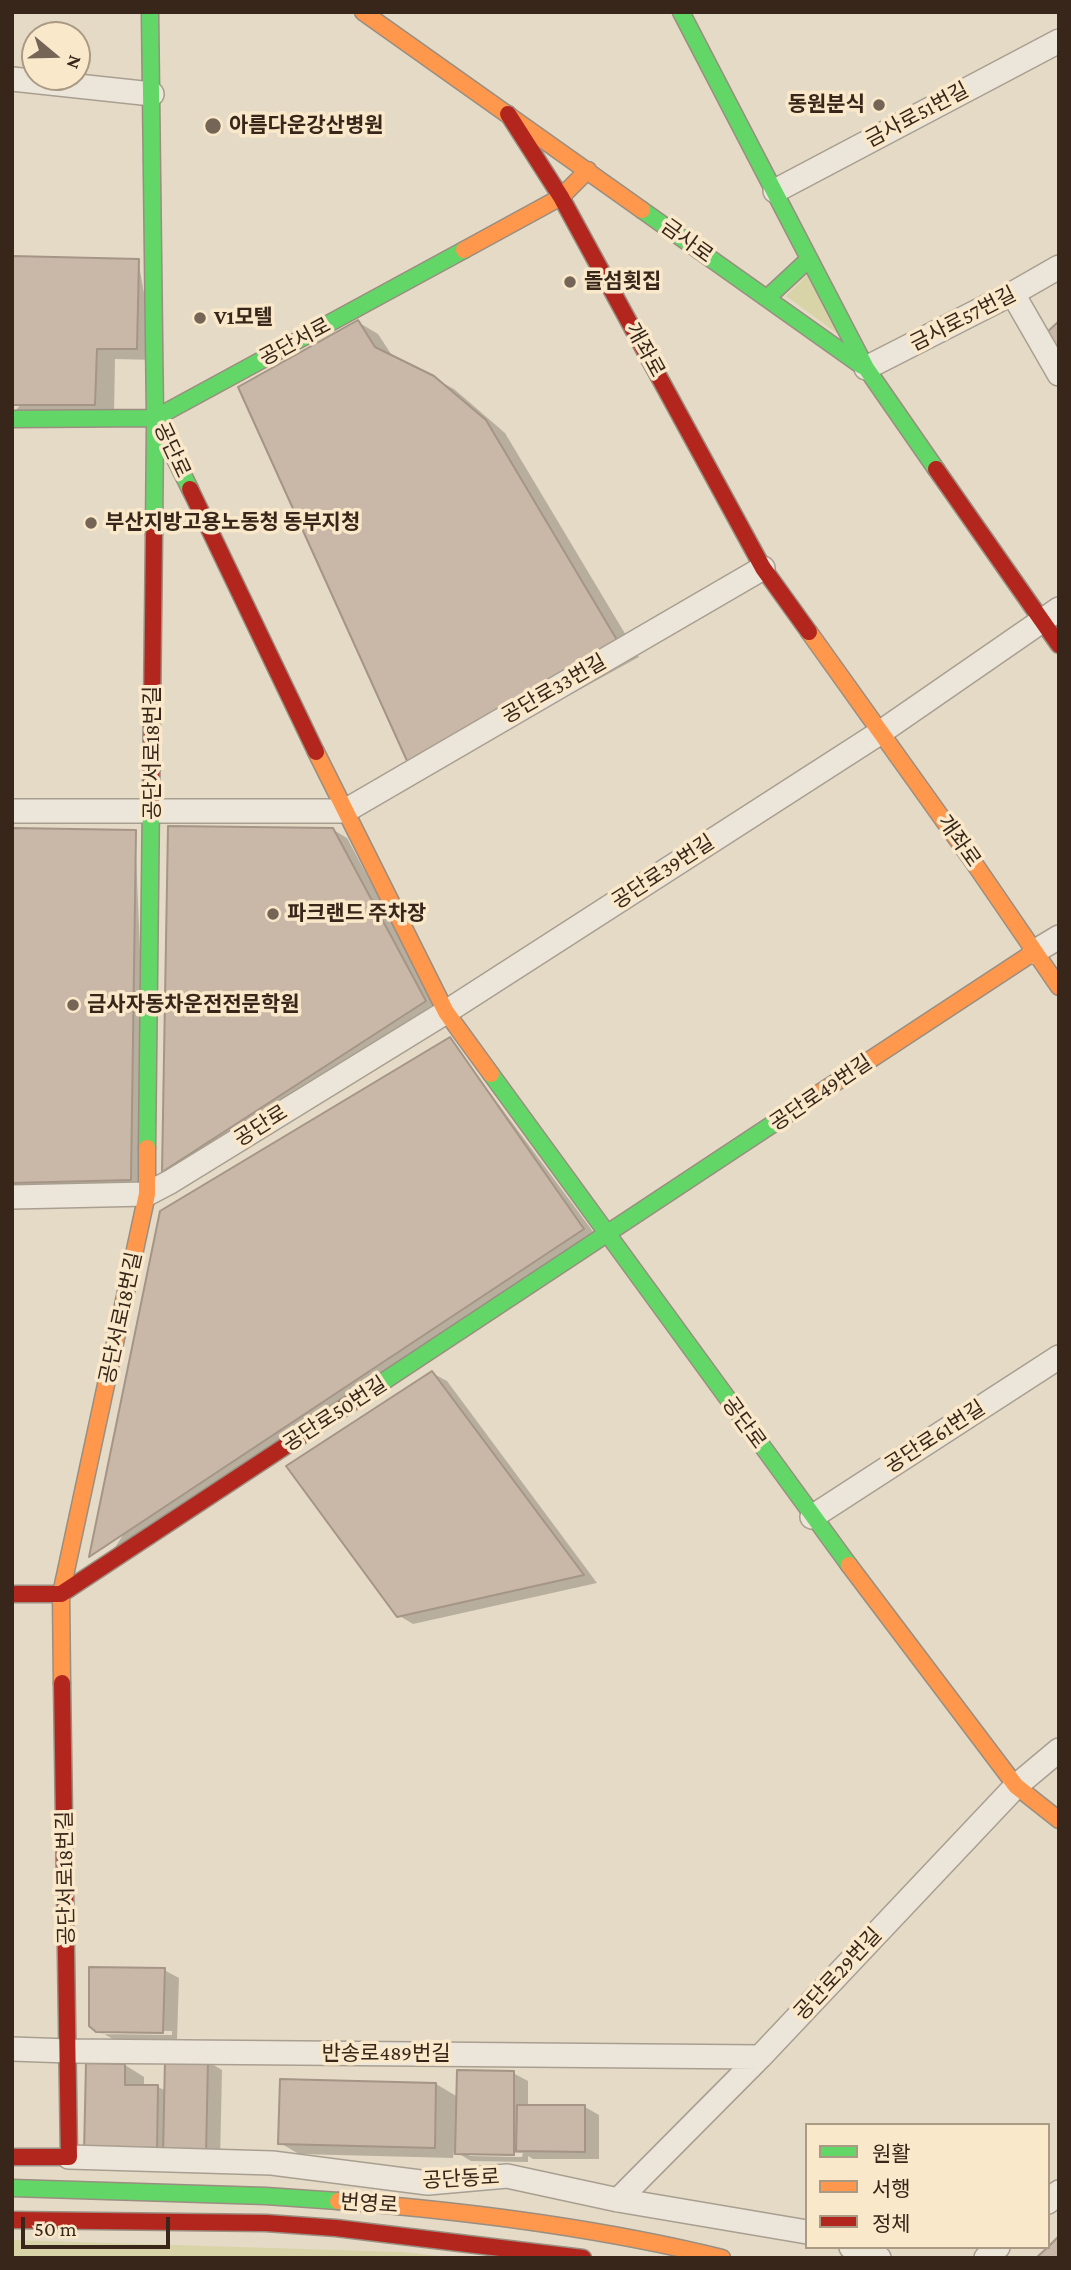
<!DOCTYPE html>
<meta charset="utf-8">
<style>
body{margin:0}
#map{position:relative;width:1071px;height:2270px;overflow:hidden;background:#e5dac6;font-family:"Crimson Pro","Noto Sans KR",serif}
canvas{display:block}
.frame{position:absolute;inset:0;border:14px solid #372619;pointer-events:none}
.legend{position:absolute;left:805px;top:2123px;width:245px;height:126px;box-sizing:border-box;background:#f9e8ca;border:2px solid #ab9a83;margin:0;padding:9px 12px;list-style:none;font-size:21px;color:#372619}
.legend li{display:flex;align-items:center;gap:14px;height:35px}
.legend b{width:35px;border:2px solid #ab9a83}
.north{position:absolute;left:21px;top:21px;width:70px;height:70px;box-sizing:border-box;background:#f9e8ca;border:2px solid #ab9a83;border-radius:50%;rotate:109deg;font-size:19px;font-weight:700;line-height:28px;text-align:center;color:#372619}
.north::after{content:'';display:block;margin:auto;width:24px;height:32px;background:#746556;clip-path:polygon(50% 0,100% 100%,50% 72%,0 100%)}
.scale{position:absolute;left:21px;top:2217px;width:149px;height:32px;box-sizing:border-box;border:4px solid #372619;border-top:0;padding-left:9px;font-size:21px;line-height:24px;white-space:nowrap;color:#372619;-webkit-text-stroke:5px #f9e8ca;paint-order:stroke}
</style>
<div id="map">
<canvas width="1071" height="2270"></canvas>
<div class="frame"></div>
<ul class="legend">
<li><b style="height:9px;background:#63d668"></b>원활</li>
<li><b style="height:9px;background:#ff974d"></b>서행</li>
<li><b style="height:9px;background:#b3261e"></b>정체</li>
</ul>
<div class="north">N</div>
<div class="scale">50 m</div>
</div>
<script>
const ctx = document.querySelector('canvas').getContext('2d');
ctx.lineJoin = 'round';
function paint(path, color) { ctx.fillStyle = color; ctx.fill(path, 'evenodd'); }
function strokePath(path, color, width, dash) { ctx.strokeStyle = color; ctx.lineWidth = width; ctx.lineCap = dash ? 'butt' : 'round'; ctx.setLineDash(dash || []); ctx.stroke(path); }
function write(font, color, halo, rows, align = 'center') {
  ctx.font = font + ' "Crimson Pro","Noto Sans KR",serif'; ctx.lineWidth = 7; ctx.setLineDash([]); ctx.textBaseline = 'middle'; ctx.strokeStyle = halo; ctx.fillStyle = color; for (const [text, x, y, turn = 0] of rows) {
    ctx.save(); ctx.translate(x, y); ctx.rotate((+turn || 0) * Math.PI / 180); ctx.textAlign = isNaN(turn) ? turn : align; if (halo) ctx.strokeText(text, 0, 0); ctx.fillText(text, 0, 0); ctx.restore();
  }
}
paint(new Path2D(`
 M807 275 842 337 786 296Z
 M12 2240 402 2252 459 2258H12Z`), '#d8d4a7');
paint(new Path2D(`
 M138 260 156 360 115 359 114 415H12Z
 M358 322 378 334 393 357 454 389 505 433 639 657 428 773Z
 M170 828 332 829 347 838 439 1010 177 1179 163 1171Z
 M12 830 135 831 150 1190 12 1194Z
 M450 1039 597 1237 104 1564Z
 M432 1373 447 1381 597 1583 413 1624 398 1615Z
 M164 1970 179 1978 177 2040 113 2039 97 2030ZM103 2030 172 2031V2035L103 2034Z
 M207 2061 222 2070 220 2163H105L125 2065 144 2077V2087H158L166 2091Z
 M513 2073 528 2081V2106L585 2107 599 2115V2159H533L528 2156V2162L471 2161 454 2151 453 2158 299 2154 280 2143 436 2084 458 2097ZM469 2152 523 2153 522 2157 469 2156Z`), '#0003');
const building = new Path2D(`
 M12 256 139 259 137 349H97L95 405H12Z
 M358 320 375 347 434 376 486 420 620 645 408 763 238 387Z
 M1059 321V350L1044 335Z
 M168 826 333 828 426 1001 162 1172Z
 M12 828 136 830 131 1180 12 1183Z
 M450 1037 584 1229 89 1557 160 1211Z
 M432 1371 584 1575 397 1617 286 1466Z
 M89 1967 165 1968 163 2033 96 2032 89 2026Z
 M165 2059 208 2060 206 2155H163Z
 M86 2063 125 2064V2085H158L157 2154 84 2153Z
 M457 2070 514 2071V2155L455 2154Z
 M280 2079 436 2083 435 2148 278 2144Z
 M517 2105H585V2152L516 2151Z
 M1059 2236V2258H1036L1048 2247Z`);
paint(building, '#c9b7a7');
strokePath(building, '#a49586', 2);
const street = new Path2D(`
 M12 79 152 94
 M775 191 1059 41
 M1013 294 1059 374
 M866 368 1017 291 1059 267
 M12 811H345L763 568
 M1034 952 1059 937
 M12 1197 147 1194 170 1182 446 1012 881 732 1059 609
 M812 1517 1059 1357
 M12 2049 69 2051 760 2057
 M69 2157 272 2163 428 2183 507 2176 618 2200 807 2232
 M618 2200 760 2057 1016 1786 1059 1750
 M1048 2202 1059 2192
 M851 2247 879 2258
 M986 2258 998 2247`);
const fast = new Path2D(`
 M150 12 155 418 190 489
 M681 12 866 368 936 469
 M642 210 862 366
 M767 298 809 259
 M12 419 155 418 464 250
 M154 534 155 426
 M491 1074 849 1565
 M147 1148 151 799
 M366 1393 815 1096
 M12 2188 266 2196 338 2201`);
const slow = new Path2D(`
 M363 12 642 210
 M464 250 561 197 588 170
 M809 632 974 863 1059 987
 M316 752 446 1012 491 1074
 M815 1096 1034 952
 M849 1565 1016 1786 1059 1820
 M62 1683 61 1594 147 1194V1148
 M338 2201C467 2211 596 2227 722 2258`);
const jam = new Path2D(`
 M508 114 561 197 763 568 809 632
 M936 469 1059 645
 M190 489 316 752
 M151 799 154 534
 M12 1594H61L366 1393
 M12 2157H69L62 1683
 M12 2220 266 2223 336 2228 583 2258`);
strokePath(street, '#a99f91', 26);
strokePath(fast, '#998e80', 19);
strokePath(slow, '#998e80', 19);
strokePath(jam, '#998e80', 19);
strokePath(street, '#ece5d9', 23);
strokePath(fast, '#63d668', 16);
strokePath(slow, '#ff974d', 16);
strokePath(jam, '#b3261e', 16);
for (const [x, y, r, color] of [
 [879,105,7,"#746556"],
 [213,126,9,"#746556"],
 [570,282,7,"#746556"],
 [200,318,7,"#746556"],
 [91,523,7,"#746556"],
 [273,914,7,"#746556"],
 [73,1005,7,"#746556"]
]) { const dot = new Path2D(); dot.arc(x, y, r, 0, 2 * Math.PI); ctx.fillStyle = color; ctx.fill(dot); strokePath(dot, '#f9e8ca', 2.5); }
write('bold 21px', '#372619', '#f9e8ca', [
 ["동원분식",865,105,"right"],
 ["아름다운강산병원",229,126],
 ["돌섬횟집",584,282],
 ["V1모텔",214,318],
 ["부산지방고용노동청 동부지청",105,523],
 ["파크랜드 주차장",287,914],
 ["금사자동차운전전문학원",87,1005]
], 'left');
write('21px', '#372619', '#f9e8ca', [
 ["금사로51번길",917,115,-28],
 ["금사로",687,241,36],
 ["금사로57번길",963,319,-27],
 ["공단서로",295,342,-28],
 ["개좌로",645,350,61],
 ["공단로",172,450,65],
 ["공단로33번길",554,689,-30],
 ["공단서로18번길",153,753,-90],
 ["개좌로",959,841,55],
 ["공단로39번길",663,872,-33],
 ["공단로49번길",821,1093,-34],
 ["공단로",261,1126,-32],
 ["공단서로18번길",121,1318,-78],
 ["공단로50번길",335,1414,-33],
 ["공단로",744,1423,54],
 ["공단로61번길",935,1437,-33],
 ["공단서로18번길",66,1878,-91],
 ["공단로29번길",838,1974,-47],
 ["반송로489번길",386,2054],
 ["공단동로",461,2179,-3],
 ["번영로",369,2204,4]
]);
</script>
